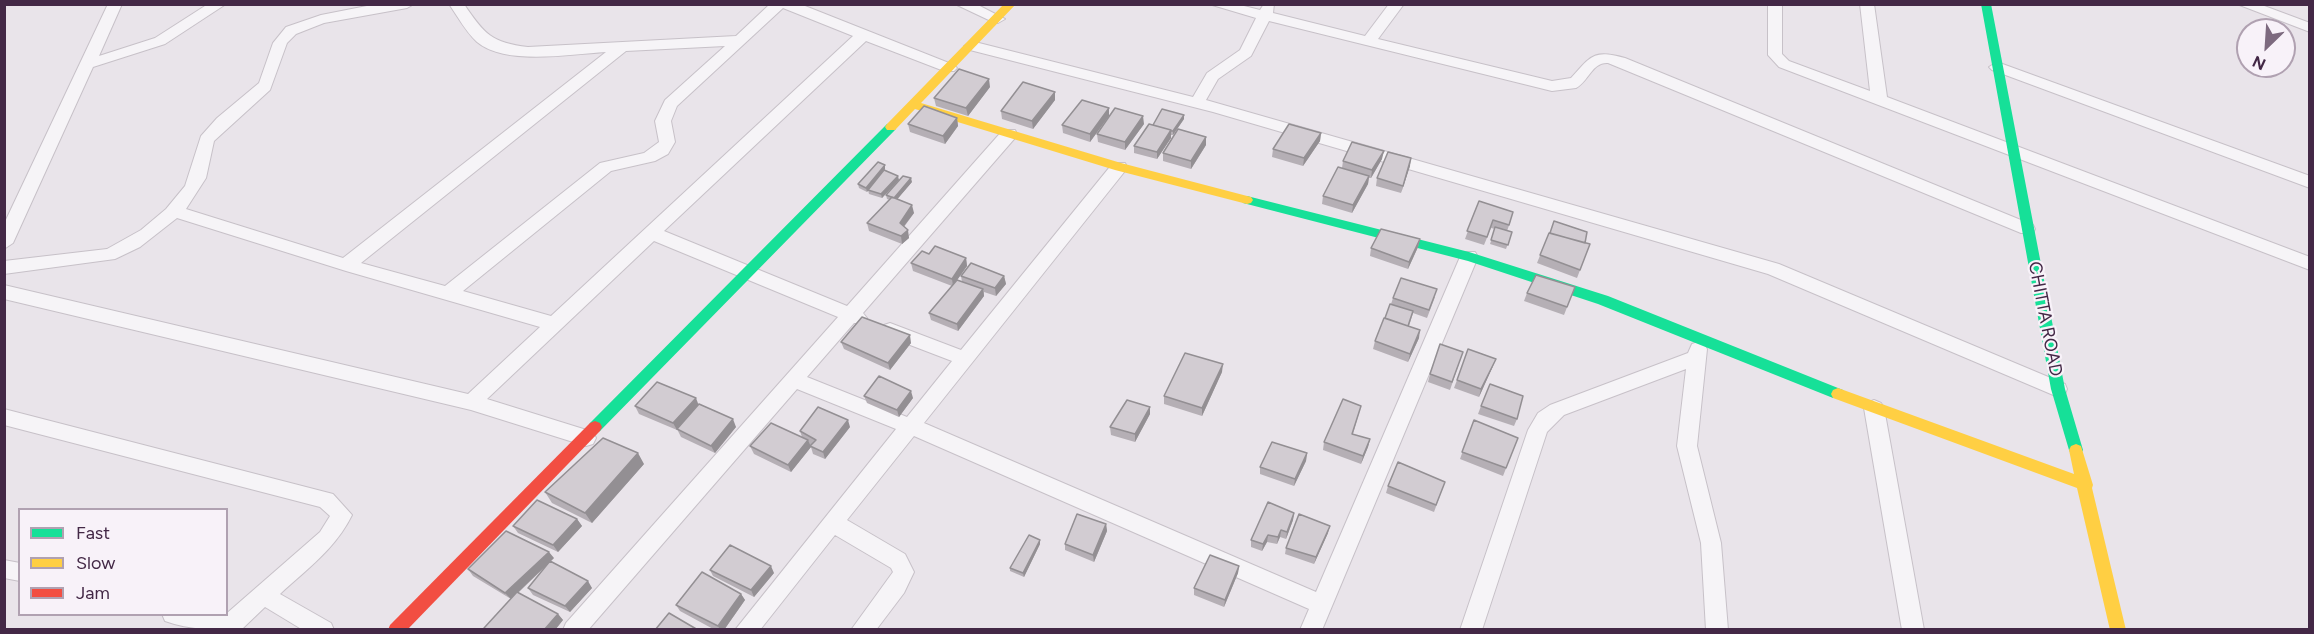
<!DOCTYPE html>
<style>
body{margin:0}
#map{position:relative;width:2314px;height:634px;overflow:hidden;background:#e9e4ea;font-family:Figtree,sans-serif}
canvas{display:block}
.frame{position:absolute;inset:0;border:6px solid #432846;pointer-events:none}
.legend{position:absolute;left:18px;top:508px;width:210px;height:108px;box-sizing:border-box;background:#f8f2f9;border:2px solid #b0a1b1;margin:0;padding:8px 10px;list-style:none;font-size:18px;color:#432846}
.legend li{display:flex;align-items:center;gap:12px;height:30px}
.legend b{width:30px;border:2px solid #b0a1b1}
.north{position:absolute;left:2236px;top:18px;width:60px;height:60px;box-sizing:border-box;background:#f8f2f9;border:2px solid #b0a1b1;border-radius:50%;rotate:205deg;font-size:16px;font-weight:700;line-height:24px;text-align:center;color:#432846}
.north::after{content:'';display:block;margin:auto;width:21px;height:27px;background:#7d6a7f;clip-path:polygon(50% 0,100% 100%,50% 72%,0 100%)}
</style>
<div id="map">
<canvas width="2314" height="634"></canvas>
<div class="frame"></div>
<ul class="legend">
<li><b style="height:8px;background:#16e098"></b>Fast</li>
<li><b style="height:8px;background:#ffcf43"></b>Slow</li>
<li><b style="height:8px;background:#f24e42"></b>Jam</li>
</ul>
<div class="north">N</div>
</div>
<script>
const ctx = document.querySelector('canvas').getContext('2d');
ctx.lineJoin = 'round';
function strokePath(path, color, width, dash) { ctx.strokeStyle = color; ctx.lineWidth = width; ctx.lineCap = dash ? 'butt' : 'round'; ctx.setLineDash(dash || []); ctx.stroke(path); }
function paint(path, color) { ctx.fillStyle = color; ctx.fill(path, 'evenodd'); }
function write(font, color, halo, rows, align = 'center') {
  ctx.font = font + ' Figtree,sans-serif'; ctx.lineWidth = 4.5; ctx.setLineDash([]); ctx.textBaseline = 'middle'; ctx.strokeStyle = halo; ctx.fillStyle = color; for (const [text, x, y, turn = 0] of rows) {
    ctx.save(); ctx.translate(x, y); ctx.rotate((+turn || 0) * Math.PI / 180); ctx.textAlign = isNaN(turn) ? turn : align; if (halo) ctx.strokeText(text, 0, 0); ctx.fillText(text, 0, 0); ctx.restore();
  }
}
const street = new Path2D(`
 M108 4H122L99 56 155 38 208 4H226L165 44 93 67 13 243 4 249V224Z
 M377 4H414L407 8 324 23 296 34 287 43 270 90 214 141 206 178 186 209 343 258 606 52C570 54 506 66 477 42 466 32 458 17 449 4H464C484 34 492 43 528 47L736 36 770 4H800L954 65 957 68 954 71H944L866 41 664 231 847 306 1003 130H1015L1017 134 1015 138 863 313 867 318 864 323H854L807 377 907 417 952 361 884 335 881 330 884 325 890 323 961 350 1113 163H1125L1127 167 1125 171 924 423 1316 592 1460 257 1463 252H1475L1478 257 1322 630H1300L1309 609 914 436 847 520 905 554 914 572 904 593 876 630H851L893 572 891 568 835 535 760 630H735L896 429 797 389 588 630H563L566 623 838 317 654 241 487 399 593 432 596 438 593 444 586 446 471 410 4 299V285L468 394 540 327 346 271 177 218 140 247 115 259 4 274V261L107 249 141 230 166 209 185 186 201 136 217 118 259 83 273 43 286 27 321 15ZM783 8 853 36 551 316 463 291 611 171 655 161 668 154 675 142 671 121 677 106ZM725 46 665 100 655 121 659 142 644 153 600 163 445 286 361 263 626 51Z
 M955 4H976L1005 19 998 23 993 22Z
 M1209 4H1236L1260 10 1264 4H1274L1273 13 1365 36 1389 4H1404L1378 39 1552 81 1571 78C1591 56 1593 49 1625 58L2033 225 2035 229 2033 233H2021L1608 63C1592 62 1589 81 1576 88L1552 91 1269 21 1251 56 1218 79 1206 100 1779 264 2065 384 2067 389 2065 394 2058 397 2051 394 1768 274 1213 112 966 49 964 46 971 41 1193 97 1207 73 1240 50 1256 18Z
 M1768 4H1782V54L1789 61 1870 91 1860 4H1874L1887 97 2310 257V270L1779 67 1768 55Z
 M2237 4H2259L2310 23V32Z
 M1997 62 2310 176V188L1992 70 1989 67Z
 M1698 342 1704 344 1707 349 1697 446 1721 543 1728 630H1706L1701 543 1677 446 1686 369 1564 415 1547 432 1482 630H1460L1528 430 1538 413 1550 405 1688 353 1692 344Z
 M1874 400 1881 403 1884 408 1924 630H1902L1864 408 1867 403Z
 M4 409 333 494 352 515C336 548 307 569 280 594L331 623 334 630H303L265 607 241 630C216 630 190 630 165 621L162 614H226L320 532 330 516 320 507 4 425Z
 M4 560 20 563V581L4 578Z`);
strokePath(street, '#c7c1c8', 2);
paint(street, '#f6f4f7');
paint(new Path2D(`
 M1981 4H1991L2065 389 2083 450 2081 454 2076 456 2071 454 2069 450 2051 389Z
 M891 123 897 127 895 130 600 431 595 433 590 431 588 427 590 423 887 124Z
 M1247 196 1469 252 1608 296 1843 390 1845 394 1843 398H1833L1598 304 1468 261 1243 203 1241 200Z`), '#16e098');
paint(new Path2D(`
 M1004 4H1016L921 103 1121 163 1251 197 1253 200 1251 203 1247 204 1115 170 915 109 895 130H887L885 127 887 124Z
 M1838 388 2074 474 2069 450 2071 446 2076 444 2081 446 2093 485 2092 488 2126 630H2110L2077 488 1833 398 1831 394 1833 390Z`), '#ffcf43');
paint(new Path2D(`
 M595 421 600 423 602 427 600 431 407 630H388L390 625 590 423Z`), '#f24e42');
paint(new Path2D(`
 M990 87 968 116 936 106 934 98Z
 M1055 92V100L1033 129 1002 119 1001 111Z
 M1109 116 1090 142 1063 133 1062 125Z
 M957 118 958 126 945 144 910 132 908 124Z
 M1184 119 1173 135H1171V138L1157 159 1134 153V146L1153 125Z
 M1144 124 1125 150 1098 142 1097 134Z
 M1321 133 1320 141 1303 166 1272 157 1273 149Z
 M1206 145 1191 169 1163 161V153Z
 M1382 159 1371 178H1369L1368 184 1352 213 1322 204 1323 196 1342 168 1343 161Z
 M1410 166 1401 193 1376 186 1377 178Z
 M885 169V170L899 180 882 198 869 194 868 190 867 192 859 188 858 184Z
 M912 182 897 199 914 213 904 227 909 238 902 244 869 231 867 223 890 200 887 199 886 195Z
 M1479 201 1511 220 1507 231 1512 232 1506 249 1490 244 1495 229 1491 228 1484 245 1465 239Z
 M1549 233 1590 244 1577 278 1537 263Z
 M1420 239 1418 247 1408 269 1370 256 1371 248Z
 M929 254 966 258 967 266 957 280 962 282 961 276H1004L1006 284 996 296 984 292V296L958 331 931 320 929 313 952 286 913 271 911 263Z
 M1575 287 1564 315 1524 301 1527 293Z
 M1435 297 1427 318 1413 313 1409 326 1419 338 1408 362 1373 349 1375 341 1391 304 1393 298Z
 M841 342 911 343 890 370 844 349Z
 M1463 352 1450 390 1428 382 1430 374Z
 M1493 366 1479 397 1454 388 1457 380Z
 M1222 372 1202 416 1164 404V396Z
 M864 396 913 398 899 417 867 403Z
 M698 404 736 427 715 453 681 437 677 429 679 427 677 430 639 414 635 406Z
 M1361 406 1353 434 1370 439 1368 447 1361 464 1323 450 1324 442Z
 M1481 406 1517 419 1514 426 1478 414Z
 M1150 407V414L1135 442 1111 435 1110 427Z
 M1474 420 1518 438 1503 476 1460 459Z
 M850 427 825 459 813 454 811 447 791 472 754 454 750 446 802 437 800 431Z
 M1307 453 1306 461 1294 486 1260 474V467Z
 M644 464 592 523 552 503 545 492Z
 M1445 482 1434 512 1386 493 1388 486Z
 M1294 513 1293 520 1286 539 1280 537 1277 544 1267 542 1262 551 1251 547V540Z
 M577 519 582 526 558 552 518 533 513 526Z
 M1106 524 1107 531 1094 562 1065 550V544Z
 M1328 533 1314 564 1285 554 1286 548Z
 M1040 540V544L1024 577 1010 571V568Z
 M554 558 551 561 592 588 570 612 533 595 528 588 547 565 518 593 558 614 563 620 555 630H485L484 628 511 599 473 576 468 569Z
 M1239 566 1238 573 1224 607 1194 595V588Z
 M710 570 774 573 754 597 713 576Z
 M741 594 745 600 724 630H715L680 611 676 605Z`), '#b5afb5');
paint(new Path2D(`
 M989 79 990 87 968 116 966 108Z
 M1055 92V100L1033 129 1032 121Z
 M1109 108V116L1090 142V134Z
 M1184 115V119L1173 135V131Z
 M1143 116 1144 124 1125 150V142Z
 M957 118 958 126 945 144 943 136Z
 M1171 130V138L1157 159V152Z
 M1321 133 1320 141 1303 166 1304 158Z
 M1206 137V145L1191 169V161Z
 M1384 151 1382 159 1371 178 1372 170Z
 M1411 158 1410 166 1401 193Z
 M885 165V169L867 192 866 188Z
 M898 176 899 180 882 198 881 194Z
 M1369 176 1368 184 1352 213 1353 205Z
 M911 178 912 182 895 202 894 198Z
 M912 205 914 213 901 230 900 223Z
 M908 230 909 238 902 244 901 236Z
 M1420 239 1418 247 1408 269 1409 262Z
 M966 258 967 266 953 286 952 279Z
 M1004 276 1006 284 996 296 995 288Z
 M983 289 984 296 958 331 957 324Z
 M1420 330 1419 338 1408 362 1410 354Z
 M910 335 911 343 890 370 888 363Z
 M1496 359 1493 366 1479 397 1481 389Z
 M1223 364 1222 372 1202 416V408Z
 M911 391 913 398 899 417 897 410Z
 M696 398 699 406 677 430 673 423Z
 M1150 407V414L1135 442V434Z
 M733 419 736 427 715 453 711 446Z
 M848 420 850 427 825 459 823 452Z
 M1370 439 1368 447 1361 464 1363 456Z
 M808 440 811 447 791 472 788 465Z
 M638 453 644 464 592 523 585 513Z
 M1307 453 1306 461 1294 486 1295 479Z
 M1294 513 1293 520 1286 539 1287 532Z
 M577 519 582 526 558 552 553 545Z
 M1106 524 1107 531 1094 562 1093 555Z
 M1330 526 1328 533 1314 564 1316 557Z
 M1281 530 1280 537 1277 544 1278 537Z
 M1268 535 1267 542 1262 551 1263 544Z
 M1040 540V544L1024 577 1023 573Z
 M549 552 554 558 511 599 505 593Z
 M771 566 774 573 754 597 751 590Z
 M1239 566 1238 573 1224 607 1225 600Z
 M588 581 592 588 570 612 565 606Z
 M741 594 745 600 724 630H720L718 626Z
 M558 614 563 620 555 630H544Z`), '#938f93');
const building = new Path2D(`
 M959 69 989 79 966 108 934 98Z
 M1023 82 1055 92 1032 121 1001 111Z
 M1082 100 1109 108 1090 134 1062 125Z
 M924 106 957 118 943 136 908 124Z
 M1115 108 1143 116 1125 142 1097 134Z
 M1162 109 1184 115 1173 131H1171V130L1153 125Z
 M1149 124 1171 130 1157 152 1134 146Z
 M1289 124 1321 133 1304 158 1273 149Z
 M1178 129 1206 137 1191 161 1163 153Z
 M1352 142 1384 151 1372 170 1343 161Z
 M1388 152 1411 158 1403 186 1377 178Z
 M878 162 885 165 866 188 858 184Z
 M1338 167 1369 176 1353 205 1323 196Z
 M884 170 898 176 881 194 868 190Z
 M903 176 911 178 894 198 886 195Z
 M892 197 912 205 900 223 908 230 901 236 867 223Z
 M1479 201 1513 212 1509 225 1493 220 1487 237 1467 231Z
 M1554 221 1587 232 1585 243 1550 233Z
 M1495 227 1512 232 1508 245 1491 240Z
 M1381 229 1420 239 1409 262 1371 248Z
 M1549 233 1590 244 1580 270 1540 255Z
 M935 246 966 258 952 279 911 263 922 251 929 254Z
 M971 263 1004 276 995 288 961 276Z
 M1536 275 1575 287 1567 307 1527 293Z
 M1401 278 1437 289 1429 310 1393 298Z
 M957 280 983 289 957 324 929 313Z
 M1390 304 1413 311 1408 326 1385 318Z
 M862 317 910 335 888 363 841 342Z
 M1384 318 1420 330 1410 354 1375 341Z
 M1440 344 1463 352 1452 382 1430 374Z
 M1468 349 1496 359 1481 389 1457 380Z
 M1185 353 1223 364 1202 408 1164 396Z
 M879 376 911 391 897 410 864 396Z
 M657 382 696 398 673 423 635 406Z
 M1490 384 1523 396 1517 419 1481 406Z
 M1343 399 1361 406 1352 434 1370 439 1363 456 1324 442Z
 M1127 400 1150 407 1135 434 1110 427Z
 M699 404 733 419 711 446 677 429Z
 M818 407 848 420 823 452 810 446 816 440 800 431Z
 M1474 420 1518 438 1506 468 1462 452Z
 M771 423 808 440 788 465 750 446Z
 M603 438 638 453 585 513 545 492Z
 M1272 442 1307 453 1295 479 1260 467Z
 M1398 462 1445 482 1436 505 1388 486Z
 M537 500 577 519 553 545 513 526Z
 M1268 502 1294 513 1287 532 1281 530 1278 537 1268 535 1263 544 1251 540Z
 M1077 514 1106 524 1093 555 1065 544Z
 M1299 514 1330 526 1316 557 1286 548Z
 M506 531 549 552 505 593 468 569Z
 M1029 535 1040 540 1023 573 1010 568Z
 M730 545 771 566 751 590 710 570Z
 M1210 555 1239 566 1225 600 1194 588Z
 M550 561 588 581 565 606 528 588Z
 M702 572 741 594 718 626 676 605Z
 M517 592 558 614 544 630H486L484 628Z
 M669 613 698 630H655Z`);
paint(building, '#d2ccd2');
strokePath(building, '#938f93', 1.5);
write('18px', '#432846', '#f8f2f9', [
 ["CHITTA ROAD",2045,319,79]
]);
</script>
